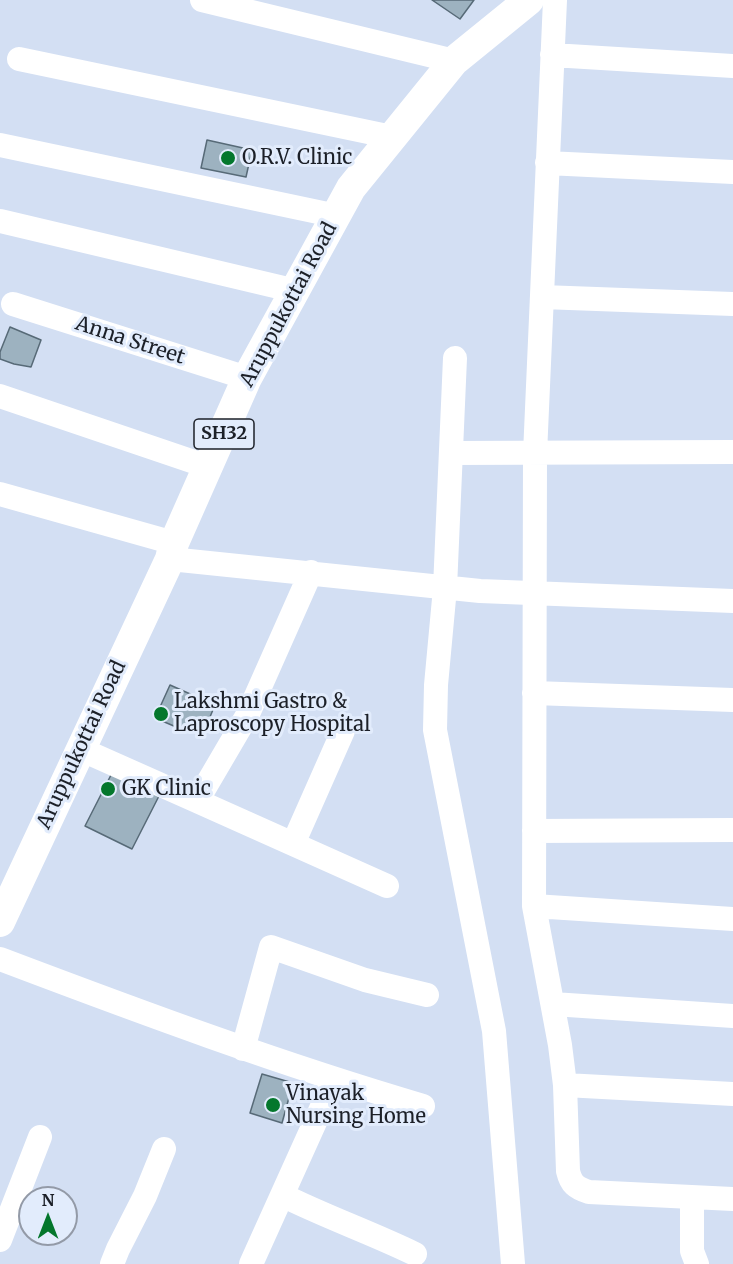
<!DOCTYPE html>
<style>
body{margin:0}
#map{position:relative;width:733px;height:1264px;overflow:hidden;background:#d3dff3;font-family:Merriweather,serif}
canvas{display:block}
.north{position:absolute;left:18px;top:1186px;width:60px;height:60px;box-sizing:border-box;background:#e2ecfc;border:2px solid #939aa7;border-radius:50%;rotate:0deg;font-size:16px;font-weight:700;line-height:24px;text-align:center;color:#1c2028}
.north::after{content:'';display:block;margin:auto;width:21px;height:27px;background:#04772c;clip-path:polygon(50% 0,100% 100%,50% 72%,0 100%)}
</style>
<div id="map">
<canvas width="733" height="1264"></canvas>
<div class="north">N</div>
</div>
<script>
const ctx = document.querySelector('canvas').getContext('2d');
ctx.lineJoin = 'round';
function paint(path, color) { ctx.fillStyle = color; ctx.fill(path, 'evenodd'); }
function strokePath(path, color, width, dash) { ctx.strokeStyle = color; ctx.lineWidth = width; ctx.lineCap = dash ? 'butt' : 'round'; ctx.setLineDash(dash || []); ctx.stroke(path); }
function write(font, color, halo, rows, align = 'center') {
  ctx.font = font + ' Merriweather,serif'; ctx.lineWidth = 6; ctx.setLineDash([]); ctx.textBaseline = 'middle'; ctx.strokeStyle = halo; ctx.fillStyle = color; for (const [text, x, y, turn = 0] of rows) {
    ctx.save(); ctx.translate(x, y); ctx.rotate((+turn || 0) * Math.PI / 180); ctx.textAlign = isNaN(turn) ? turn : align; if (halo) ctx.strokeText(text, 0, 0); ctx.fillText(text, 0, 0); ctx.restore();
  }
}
const building = new Path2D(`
 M432 0H474L460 19Z
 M207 140 252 150 246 177 201 168Z
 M10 327 41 340 31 367 14 364 0 359V352Z
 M170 685 215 705 207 724 194 718 188 732 155 718Z
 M113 771 160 794 132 849 85 826Z
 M262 1074 293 1083 282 1123 250 1113Z`);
paint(building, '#9db2c0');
strokePath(building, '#576a77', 1.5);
strokePath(new Path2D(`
 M202 0 454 61
 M555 0 535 454 534 906 560 1045 565 1085 568 1171C571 1184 576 1188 589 1192L733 1199
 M552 55 733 66
 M19 59 392 137
 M0 145 337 216
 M547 163 733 172
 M0 221 296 291
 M542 297 733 304
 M13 304 247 378
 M455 358 445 588 436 685 435 730 494 1031 513 1264
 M0 396 209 467
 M451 453 733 452
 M0 494 174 543
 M170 559 480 591 733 601
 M534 693 733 700
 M80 749 197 801 248 714 311 572
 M197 801 387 886
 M534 831 733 830
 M293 844 343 731
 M534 906 733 919
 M0 959C140 1012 280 1064 423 1106
 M553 1004 733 1016
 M243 1049 271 947 365 980 427 995
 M565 1085 733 1094
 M282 1195C326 1217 372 1233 415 1254
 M692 1197V1251L697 1264
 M0 1240 40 1137
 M112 1264 118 1249 145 1196 164 1149
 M251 1264 334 1080`), '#fff', 24);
strokePath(new Path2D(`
 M0 922 170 559 174 543 247 378 351 188 454 61 529 0`), '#fff', 30);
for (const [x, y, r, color] of [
 [228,158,8,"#04772c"],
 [161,714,8,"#04772c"],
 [108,789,8,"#04772c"],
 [273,1105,8,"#04772c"]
]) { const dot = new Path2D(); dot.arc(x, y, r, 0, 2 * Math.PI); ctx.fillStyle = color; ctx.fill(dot); strokePath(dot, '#e2ecfc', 2); }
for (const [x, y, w] of [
 [224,434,60]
]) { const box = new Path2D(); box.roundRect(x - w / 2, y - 15, w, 30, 4.5); ctx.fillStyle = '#e2ecfc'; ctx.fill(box); strokePath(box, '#1c2028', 1.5); }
write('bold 18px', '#1c2028', null, [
 ["SH32",224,434]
]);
write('20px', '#1c2028', '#e2ecfc', [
 ["O.R.V. Clinic",242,158],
 ["Lakshmi Gastro &",174,702],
 ["Laproscopy Hospital",174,725],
 ["GK Clinic",122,789],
 ["Vinayak",286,1094],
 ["Nursing Home",286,1117]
], 'left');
write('20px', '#1c2028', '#e2ecfc', [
 ["Aruppukottai Road",289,305,-62],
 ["Anna Street",130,341,18],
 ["Aruppukottai Road",82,745,-65]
]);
</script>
